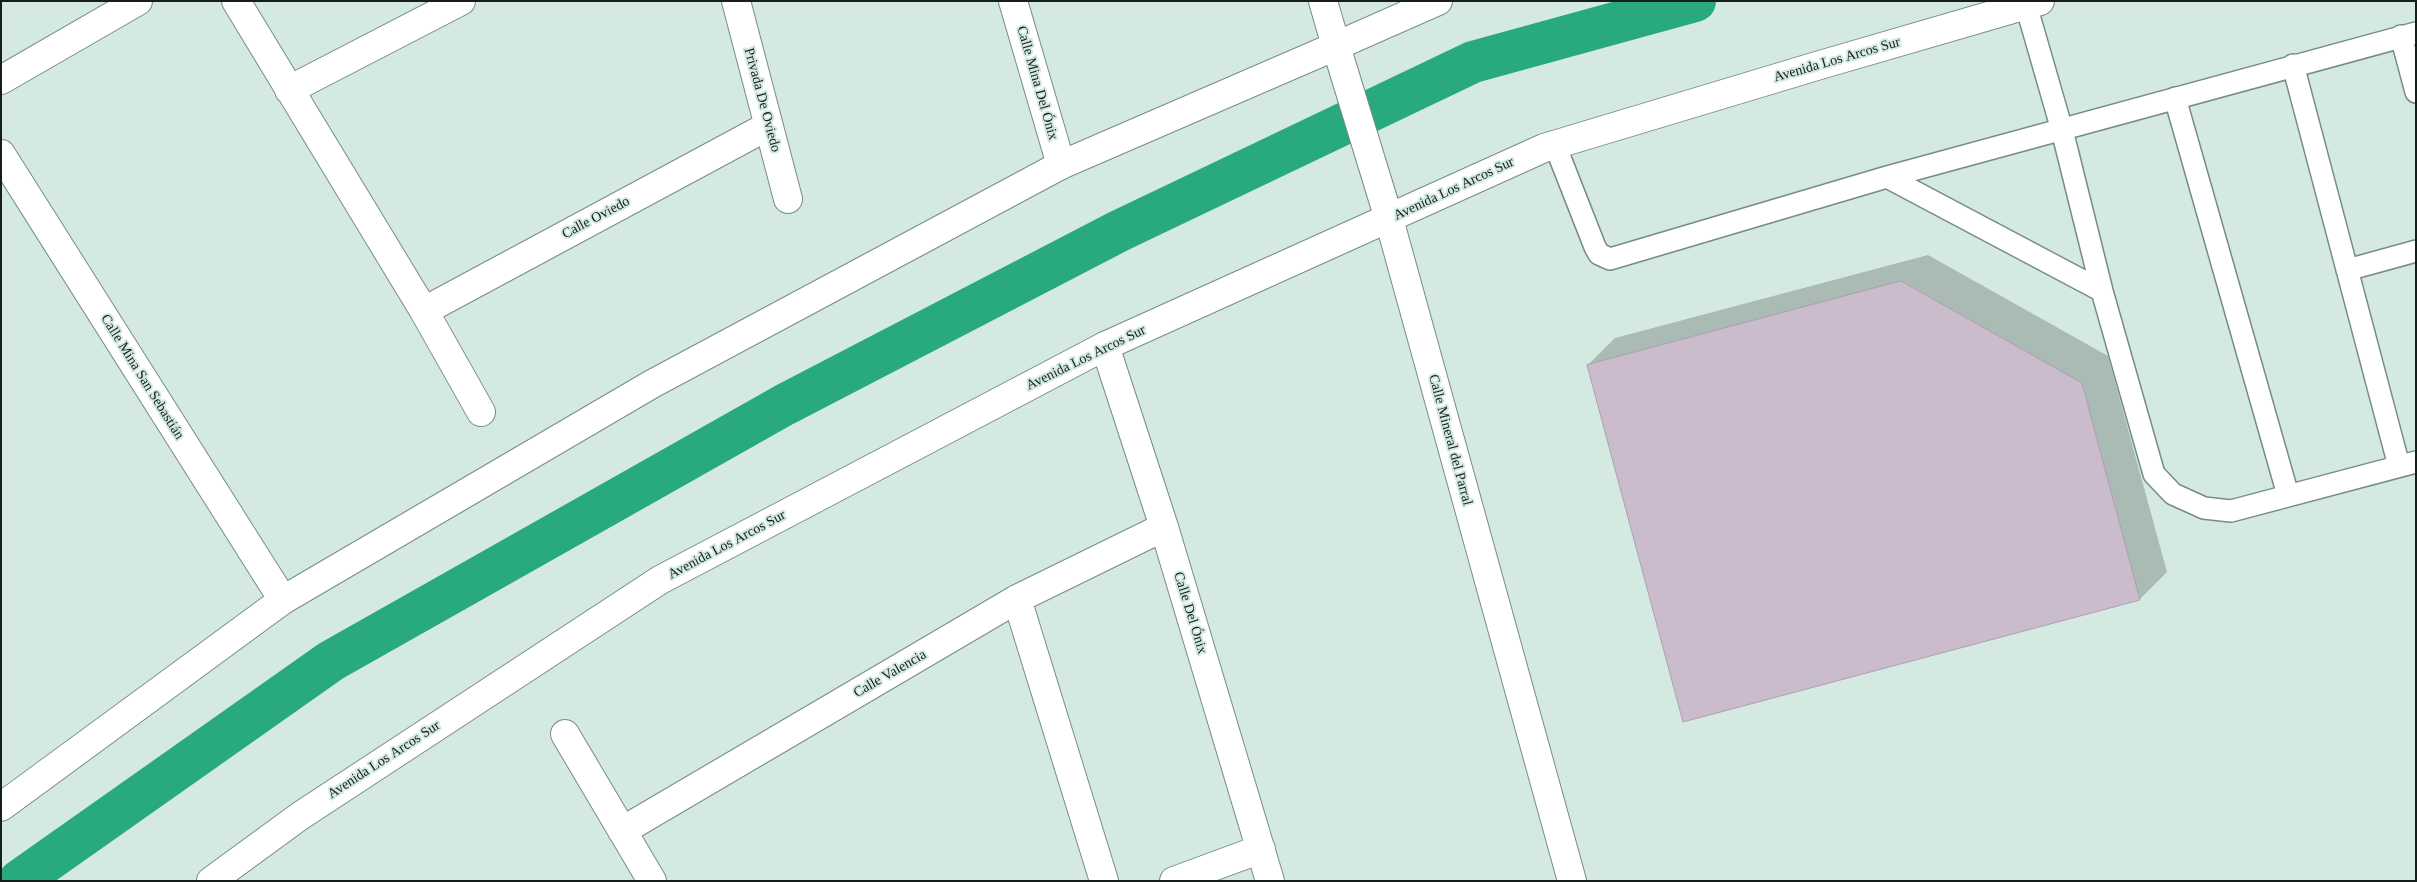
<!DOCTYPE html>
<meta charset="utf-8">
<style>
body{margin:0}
#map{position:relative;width:2417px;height:882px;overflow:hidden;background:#d4eae0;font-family:"Times New Roman",serif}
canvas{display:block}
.frame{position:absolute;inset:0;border:2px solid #161e1a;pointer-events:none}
</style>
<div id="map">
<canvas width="2417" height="882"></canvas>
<div class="frame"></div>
</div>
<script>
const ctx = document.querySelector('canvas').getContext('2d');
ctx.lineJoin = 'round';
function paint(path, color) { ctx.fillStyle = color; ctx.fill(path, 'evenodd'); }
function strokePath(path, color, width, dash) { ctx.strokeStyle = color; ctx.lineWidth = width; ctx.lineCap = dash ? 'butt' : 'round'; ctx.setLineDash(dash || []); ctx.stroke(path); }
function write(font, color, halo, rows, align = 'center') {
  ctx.font = font + ' "Times New Roman",serif'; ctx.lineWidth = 4; ctx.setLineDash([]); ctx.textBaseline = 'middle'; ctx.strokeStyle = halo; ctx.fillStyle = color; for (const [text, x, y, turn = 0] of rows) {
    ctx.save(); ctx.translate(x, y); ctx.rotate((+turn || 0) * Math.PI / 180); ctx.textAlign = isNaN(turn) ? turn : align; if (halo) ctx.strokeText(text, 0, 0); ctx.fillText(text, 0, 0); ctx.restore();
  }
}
paint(new Path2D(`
 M1928 255 2108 356 2167 572 2140 599 1684 720 1588 365 1615 338Z`), '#0003');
strokePath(new Path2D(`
 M19 881 331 661 784 405 1119 231 1473 62 1695 1`), '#28a97f', 42);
const building = new Path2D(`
 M1901 281 2082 383 2140 600 1683 722 1587 365Z`);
paint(building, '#cbbccd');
strokePath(building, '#ac9faf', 1);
const lane = new Path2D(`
 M2026 5 2062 130 2102 291 2154 474 2173 494 2204 508 2231 511 2416 462
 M2401 36 2416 92
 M2293 65 2399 466
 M2175 98 2288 495
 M1555 145 1595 247 1599 254 1610 259 1887 177 2416 33
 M1887 177 2102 291
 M2347 270 2416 251`);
const street = new Path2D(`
 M236 1 424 311 481 412
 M736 1 788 199
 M1013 1 1061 165
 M1323 1 1336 46 1438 1
 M1 80 138 1
 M289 90 461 1
 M1 154 283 600
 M1389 219 1572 881
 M424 311 768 126
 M1105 346 1164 527 1270 881
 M1017 599 1104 881
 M565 734 652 881
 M622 831 1017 599 1164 527
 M1174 881 1261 849`);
const secondary = new Path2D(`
 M1 807 283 600 652 384 1061 165 1336 46 1389 219
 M211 881 300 816 660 580 1105 346 1544 148 1820 65 2040 1`);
strokePath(lane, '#778c82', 24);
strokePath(street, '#778c82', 30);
strokePath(secondary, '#778c82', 30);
strokePath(lane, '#fff', 21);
strokePath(street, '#fff', 28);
strokePath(secondary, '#fff', 28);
write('14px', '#161e1a', '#d4eae0', [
 ["Avenida Los Arcos Sur",1837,60,-16],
 ["Calle Mina Del Ónix",1037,83,74],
 ["Privada De Oviedo",762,100,75],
 ["Avenida Los Arcos Sur",1454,189,-25],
 ["Calle Oviedo",596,218,-28],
 ["Avenida Los Arcos Sur",1086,358,-26],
 ["Calle Mina San Sebastián",142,377,58],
 ["Calle Mineral del Parral",1450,440,75],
 ["Avenida Los Arcos Sur",727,545,-28],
 ["Calle Del Ónix",1190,613,73],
 ["Calle Valencia",890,674,-30],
 ["Avenida Los Arcos Sur",384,760,-33]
]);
</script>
